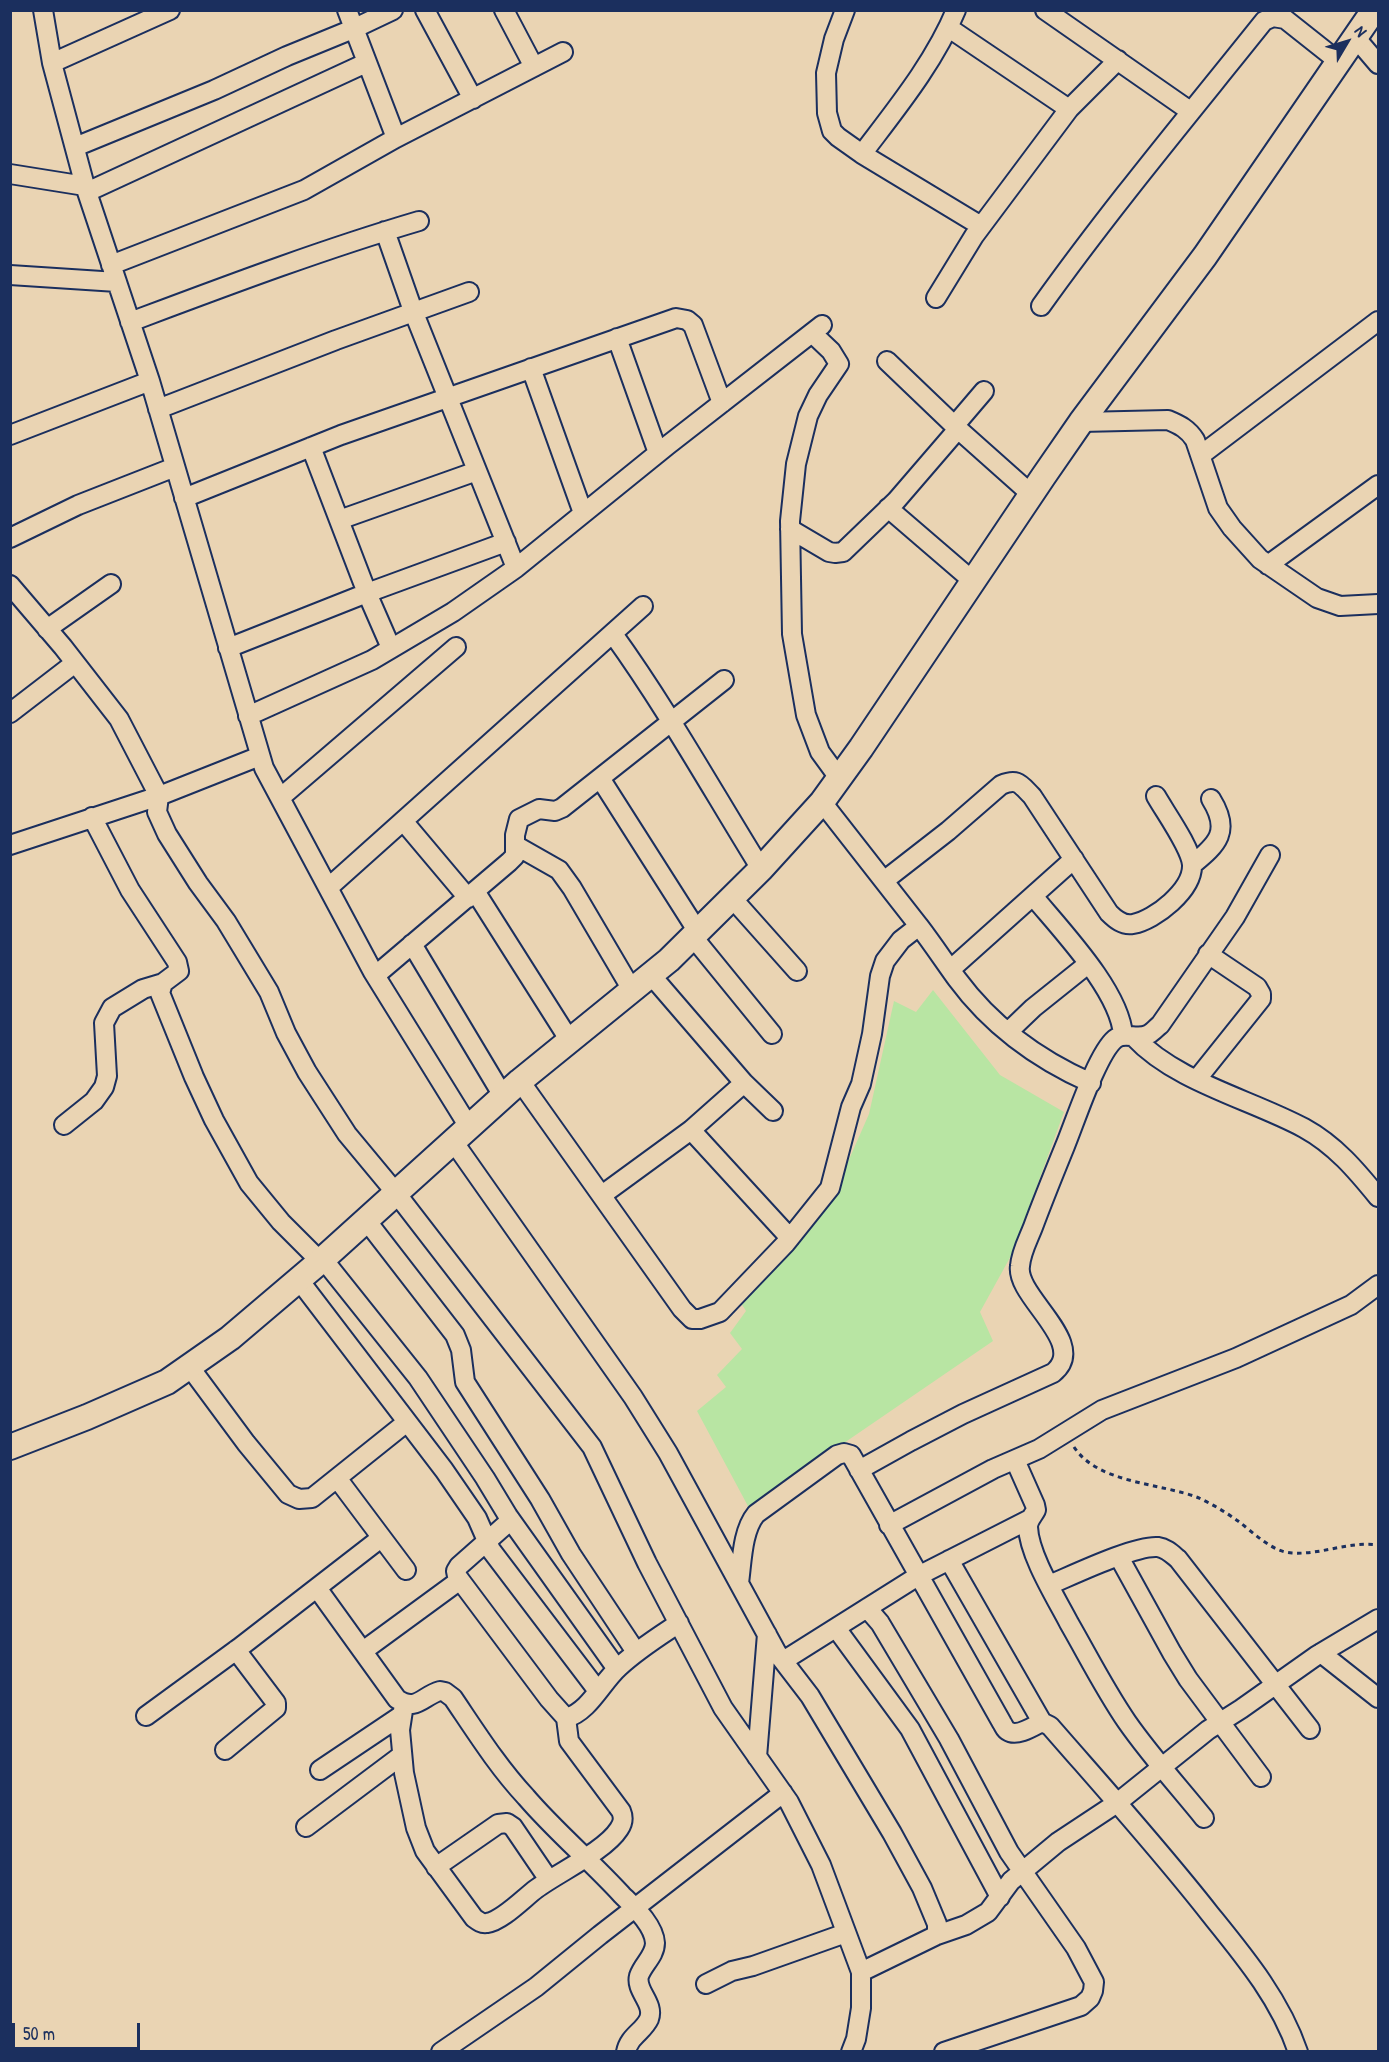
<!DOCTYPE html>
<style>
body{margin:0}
#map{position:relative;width:1389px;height:2062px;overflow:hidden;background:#ead4b3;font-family:"Patrick Hand",sans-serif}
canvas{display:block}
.frame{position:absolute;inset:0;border:12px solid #1b2f5e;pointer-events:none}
.north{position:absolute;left:1317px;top:12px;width:60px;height:60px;-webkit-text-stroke:4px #ead4b3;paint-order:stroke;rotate:52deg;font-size:16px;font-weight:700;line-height:24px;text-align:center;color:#1b2f5e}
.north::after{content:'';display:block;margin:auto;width:21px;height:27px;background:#1b2f5e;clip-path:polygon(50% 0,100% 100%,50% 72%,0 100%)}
.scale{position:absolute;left:12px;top:2023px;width:128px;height:27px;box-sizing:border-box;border:3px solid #1b2f5e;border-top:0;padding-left:8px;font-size:18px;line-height:21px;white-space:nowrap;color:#1b2f5e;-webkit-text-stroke:4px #ead4b3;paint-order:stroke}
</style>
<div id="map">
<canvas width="1389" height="2062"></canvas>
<div class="frame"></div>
<div class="north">N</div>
<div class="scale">50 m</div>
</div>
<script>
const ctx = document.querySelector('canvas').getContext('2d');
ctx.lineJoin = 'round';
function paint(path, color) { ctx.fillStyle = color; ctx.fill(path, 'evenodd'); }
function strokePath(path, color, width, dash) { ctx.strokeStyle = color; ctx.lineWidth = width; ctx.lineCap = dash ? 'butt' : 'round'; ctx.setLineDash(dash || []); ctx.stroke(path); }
paint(new Path2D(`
 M933 990 1000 1075 1064 1112 1012 1254 980 1312 993 1341 749 1508 697 1411 726 1387 717 1375 742 1349 730 1333 746 1311 741 1303 836 1189 869 1114 894 1001 916 1012Z`), '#b8e5a3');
const street = new Path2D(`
 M43 10 52 63 85 186 150 381 264 768 373 972 469 1127
 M347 10 396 138
 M425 10 473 99
 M504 10 534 67
 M845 10 834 39 826 73 827 113 832 131 838 137 862 154 981 226
 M1045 10 1190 111
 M949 28 1069 109
 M1355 37 1378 64
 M52 63 170 10
 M75 147 214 90 287 56 353 29 393 10
 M862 154C896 109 934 63 956 10
 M10 174 85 186
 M87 192 366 63
 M385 231 412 308 516 568
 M111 265 304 190 396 138 563 52
 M10 275 117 282
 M936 298 974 236 1069 109 1118 60
 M1041 306C1111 208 1188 116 1264 21L1273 17 1285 19 1338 61
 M130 322C226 286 321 250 419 221
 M812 333 831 351 839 364 818 395 808 416 796 464 790 521 792 634 806 715 820 752 839 778
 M617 338 658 453
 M887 361 958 429 1031 494
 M531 368 583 513
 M158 409 336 340 469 292
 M1081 422 1168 420C1180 425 1188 429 1195 440L1218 508 1232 528 1260 559 1317 598 1340 606 1378 604
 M955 425 984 391
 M10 435 150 381
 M311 447 367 593 391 648
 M1201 455 1378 321
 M184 498 341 435 676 318 687 320 693 325 722 403
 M888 508 974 582
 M339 520 477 471
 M790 529 829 552 835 553 843 552 896 501 958 429
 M10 538 78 505 175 467
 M1268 565 1378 485
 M10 585 63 647 119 719 159 796 157 812 167 834 198 883 226 921 269 992 286 1033 307 1072 347 1134 396 1193 592 1447 647 1563 723 1708 789 1802 821 1865 861 1972V2008L856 2039 851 2052
 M47 629 111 584
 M613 634C667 709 712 790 761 869
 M228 648 367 593 506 542
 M10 713 75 663
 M248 716 372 660 453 612 516 568 668 445 822 325
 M600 778 698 932
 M280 798 456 647
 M92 817 130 890 177 962 179 971 163 983 160 993 194 1077 214 1120 249 1183 281 1222 320 1261
 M404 822 468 898
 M10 845 159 796 260 756
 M515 845 559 870 572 888 632 990
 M1192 865C1218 844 1231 831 1211 799
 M885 880 948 831 1001 785C1018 778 1020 784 1032 796L1109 913C1115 919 1123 926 1133 924 1155 920 1193 890 1192 865 1191 848 1165 812 1156 796
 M328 888 643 606
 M475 891 570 1041
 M1033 896C1061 930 1120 991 1123 1035
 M732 898 797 971
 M919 926C932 943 944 961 957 979 991 1025 1039 1060 1091 1083
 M693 937 772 1034
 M412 944 503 1096
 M951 969 1074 859
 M376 975 509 862 515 856V835L519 819 539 809 555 811 562 808 724 680
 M651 975 744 1083 773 1111
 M1008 1032 1033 1008 1088 964
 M1134 1037C1176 1082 1250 1099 1304 1128 1335 1145 1356 1170 1378 1197
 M1197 1079 1261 999V994L1257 987 1208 954
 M520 1081 682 1309 692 1319H700L720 1312 786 1243 830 1188 851 1107 861 1084 872 1034 880 976 885 961 901 940 919 926 822 802
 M64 1125 94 1101 104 1087 107 1076 104 1023 112 1008 143 989 163 983
 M691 1130 790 1238
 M453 1141 633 1397 668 1453 777 1653 810 1696 892 1833 922 1888 937 1924V1935L966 1925 988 1912 1011 1881 1058 1842 1117 1803 1208 1730 1241 1709 1316 1656 1378 1619
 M602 1195 691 1130 744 1083
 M366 1220 455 1335 461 1350 465 1382 540 1499 571 1554 636 1652
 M323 1259 418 1378 485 1478 508 1516 617 1669
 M299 1280 444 1470 477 1518 491 1550 598 1691
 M189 1366 246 1443 288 1494 299 1499 312 1498 407 1422
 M1015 1460 1035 1505 1036 1510C1033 1516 1028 1520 1028 1527 1029 1555 1056 1598 1069 1623 1088 1656 1105 1690 1127 1722 1150 1755 1178 1786 1204 1818
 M859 1470 911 1441 963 1414 1053 1373C1090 1343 1015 1297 1020 1266 1021 1252 1028 1240 1033 1227 1043 1200 1054 1173 1065 1146 1075 1122 1097 1054 1115 1039 1125 1031 1138 1041 1149 1034 1153 1032 1157 1027 1160 1025L1235 917 1270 855
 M337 1478 406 1570
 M511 1520 459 1566 456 1571 457 1576 549 1699 566 1718C589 1712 602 1682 619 1667 637 1650 658 1637 679 1623
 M889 1525 993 1469 1039 1449 1102 1410 1236 1358 1351 1305 1378 1285
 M1119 1557 1172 1653 1188 1679 1261 1777
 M949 1560 1042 1722
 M739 1583C742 1562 742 1531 756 1514L837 1455 844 1453 851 1455 1002 1723C1004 1726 1005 1730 1008 1731 1017 1737 1034 1726 1042 1722L1050 1726C1104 1788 1159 1849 1210 1914 1244 1956 1280 1999 1298 2052
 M1049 1585C1073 1575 1135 1545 1158 1547 1166 1548 1172 1554 1178 1559L1310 1729
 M317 1588 397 1699C417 1712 422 1696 440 1691L445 1692 453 1698C476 1732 498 1767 526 1797 556 1832 591 1861 622 1895 634 1907 654 1925 655 1943 655 1956 643 1964 639 1976 635 1991 655 2003 649 2019 643 2032 629 2036 626 2052
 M867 1608 880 1623 949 1739 1009 1852 1076 1948 1094 1982 1093 1991 1090 1998 1081 2006 944 2052
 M836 1628 910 1729 1000 1897
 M363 1651 460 1580
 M1321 1653 1378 1698
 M783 1661 918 1576 1030 1519
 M404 1704 400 1730 404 1773 416 1828 425 1851 474 1918C478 1921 482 1924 487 1923 502 1921 524 1898 536 1889 559 1872 605 1851 619 1829 623 1823 624 1818 621 1811L569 1741 566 1718
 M146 1716 239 1648 381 1538
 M225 1750 276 1708V1703L236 1650
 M757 1757 767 1634
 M320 1770 402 1715
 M306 1827 402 1755
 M436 1867 498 1824 507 1823 513 1827 549 1880
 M861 1972 937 1935
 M706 1984 732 1971 753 1966 846 1933
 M441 2052 536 1987 600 1935 783 1793`);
const secondary = new Path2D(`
 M10 1447 87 1417 167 1382 230 1338 323 1259 520 1081 669 960 761 869 822 802 861 748 1043 477 1081 422 1205 256 1374 10`);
strokePath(street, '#1b2f5e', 22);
strokePath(secondary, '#1b2f5e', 28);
strokePath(new Path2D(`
 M1074 1447C1098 1484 1162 1483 1199 1498 1212 1504 1227 1513 1238 1521 1254 1533 1272 1552 1292 1553 1321 1555 1349 1541 1378 1545`), '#1b2f5e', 3, [4.5, 4.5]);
strokePath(street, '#ead4b3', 18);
strokePath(secondary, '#ead4b3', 24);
</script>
